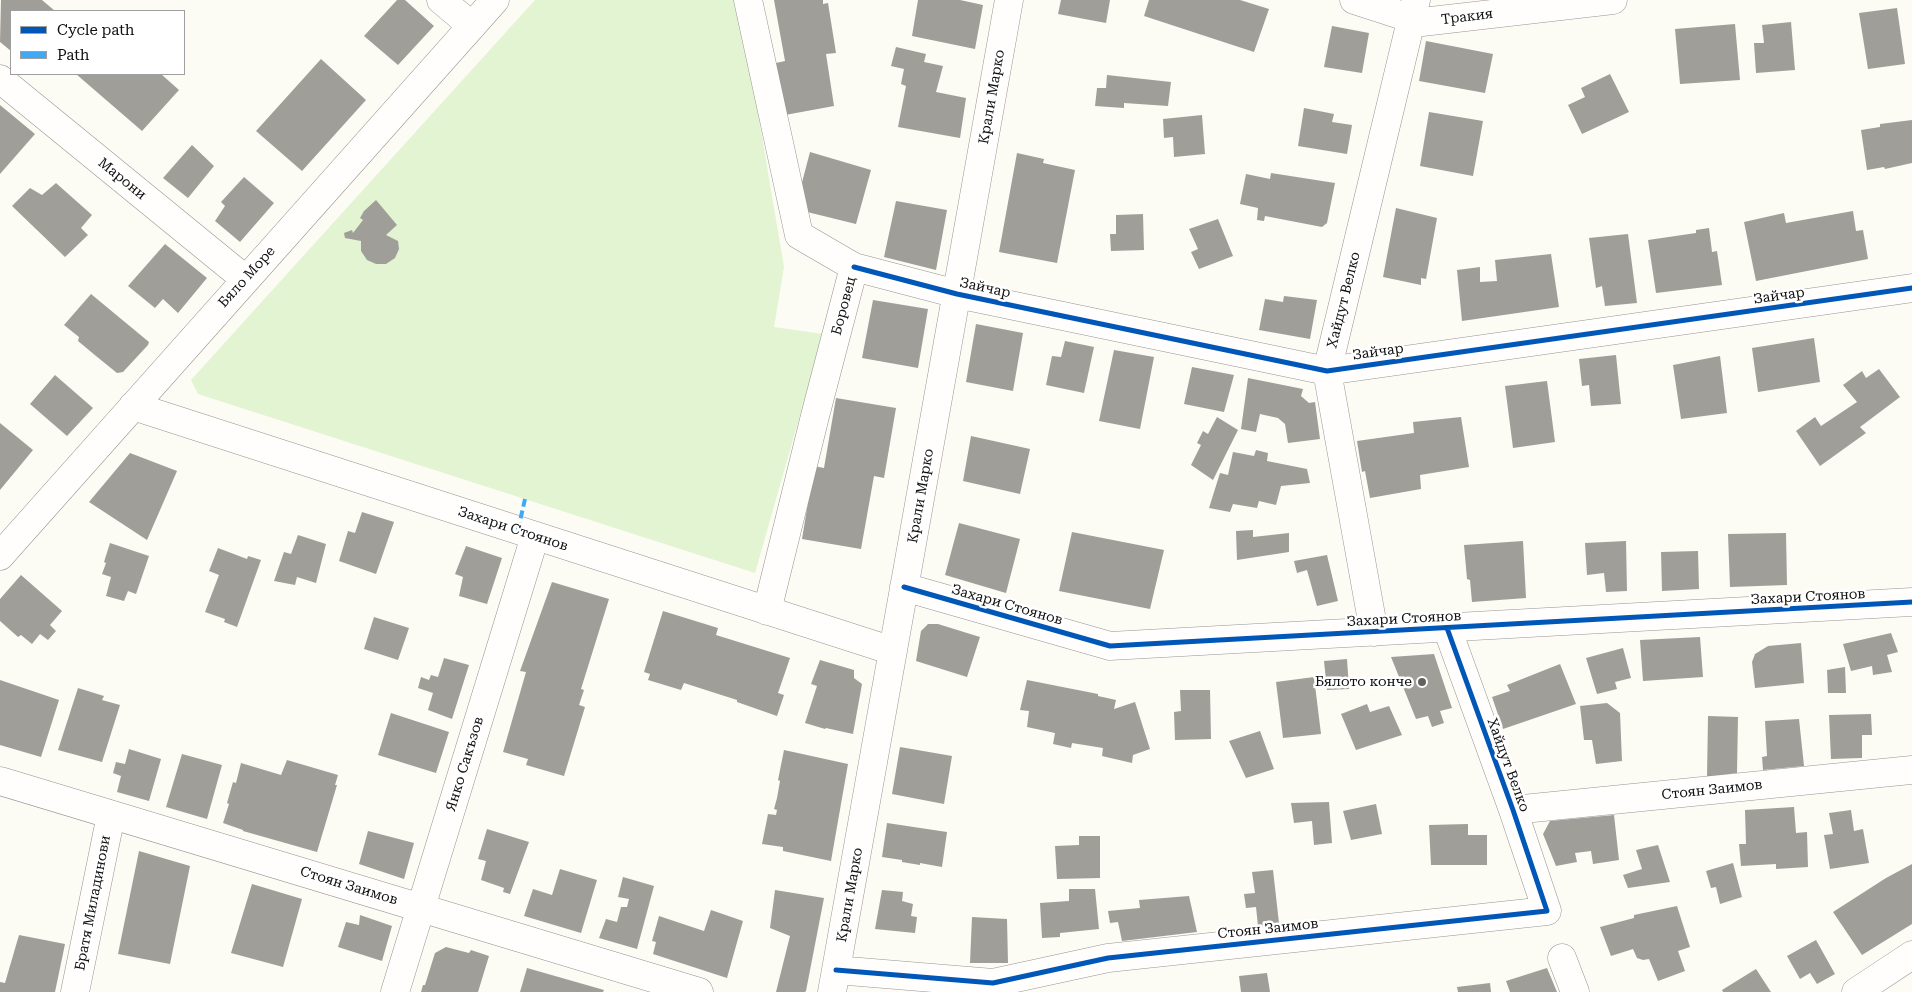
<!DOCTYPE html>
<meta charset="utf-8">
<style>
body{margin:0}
#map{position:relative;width:1912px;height:992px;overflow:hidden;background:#fcfbf4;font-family:"Roboto Serif",serif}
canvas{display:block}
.legend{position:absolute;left:10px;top:10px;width:175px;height:65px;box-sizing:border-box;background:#fff;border:1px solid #9f9f9f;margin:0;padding:6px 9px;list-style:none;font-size:15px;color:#0f0f0f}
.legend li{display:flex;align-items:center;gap:10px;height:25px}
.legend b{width:25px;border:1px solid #9f9f9f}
</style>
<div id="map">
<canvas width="1912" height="992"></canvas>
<ul class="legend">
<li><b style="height:6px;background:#0057b8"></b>Cycle path</li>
<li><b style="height:6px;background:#3fa9f5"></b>Path</li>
</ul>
</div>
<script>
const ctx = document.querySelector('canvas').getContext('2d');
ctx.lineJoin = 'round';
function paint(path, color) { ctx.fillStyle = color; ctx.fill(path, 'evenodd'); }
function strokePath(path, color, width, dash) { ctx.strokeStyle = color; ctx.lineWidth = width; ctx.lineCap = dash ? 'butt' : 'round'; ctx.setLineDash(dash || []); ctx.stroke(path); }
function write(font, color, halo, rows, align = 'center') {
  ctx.font = font + ' "Roboto Serif",serif'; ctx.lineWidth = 5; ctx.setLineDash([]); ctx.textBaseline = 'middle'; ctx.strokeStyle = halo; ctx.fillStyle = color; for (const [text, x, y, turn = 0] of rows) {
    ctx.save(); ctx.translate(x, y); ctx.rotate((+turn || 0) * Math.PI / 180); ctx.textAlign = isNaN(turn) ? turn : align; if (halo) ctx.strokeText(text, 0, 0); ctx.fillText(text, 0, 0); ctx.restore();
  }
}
paint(new Path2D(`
 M535 0H739L784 267 774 327 823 334 755 573 198 394 191 380Z`), '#e2f4d2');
paint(new Path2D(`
 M1 0H42L55 11H11V51L0 42Z
 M397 0H405L434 26 398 65 364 36Z
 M774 0H823V4L828 3 836 53 826 54 834 106 785 115 776 63 785 61Z
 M918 0H960L983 5 975 49 912 36Z
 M1061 0H1110L1106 23 1058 14Z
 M1149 0H1240L1269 9 1254 52 1144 16Z
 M1897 8 1905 64 1868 69 1859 13Z
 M1791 22 1795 70 1756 73 1754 43H1764L1762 25Z
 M1735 24 1740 80 1680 84 1675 29Z
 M1332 26 1369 33 1362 73 1324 67Z
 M1426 41 1493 54 1485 93 1419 81Z
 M896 47 926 54 924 62 943 66 936 92 966 98 960 138 898 127 906 86 901 84 904 69 891 66Z
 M321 59 366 100 302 171 256 131Z
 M76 74H161L179 90 142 131Z
 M1610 74 1629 112 1582 134 1568 105 1585 97 1581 88Z
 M1107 75 1171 82 1168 106 1124 103V108L1095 106 1097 88H1106Z
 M0 105 35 134 0 174Z
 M1304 108 1334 114 1332 122 1352 125 1347 154 1298 146Z
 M1429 112 1483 121 1473 176 1420 166Z
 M1202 115 1205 154 1174 157 1173 137 1164 138 1163 119Z
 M1912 120V163L1885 169 1884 167 1867 170 1861 130 1880 127V124Z
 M192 145 214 166 188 198 163 178Z
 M810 152 871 170 856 224 795 209Z
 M1017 153 1044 159 1043 163 1075 170 1057 263 999 252Z
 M1271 173 1335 183 1327 223 1322 227 1265 216 1264 221 1257 220 1258 208 1240 204 1246 174 1270 179Z
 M244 177 274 203 240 242 215 221 225 206 221 202Z
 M56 183 92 215 81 228 88 235 65 257 12 206 30 188 42 195Z
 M376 200 397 225 386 235 398 241 399 249 395 258 386 264H376L367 260 361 251V241L345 238 344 233 352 230 353 233 363 220 360 218 364 211Z
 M896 201 947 210 936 270 884 257Z
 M1396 208 1437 218 1426 279 1421 278V285L1383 277Z
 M1853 211 1856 231 1863 230 1868 259 1756 281 1744 222 1784 213 1786 223Z
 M1143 214 1144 250 1111 251 1110 234H1116V215Z
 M1218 219 1233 256 1199 269 1191 252 1198 249 1189 229Z
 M1709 228 1712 252 1717 251 1722 285 1656 293 1648 240 1696 233V230Z
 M1628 234 1637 303 1605 306 1602 286 1596 288 1589 238Z
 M165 244 207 278 178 313 163 299 155 308 128 286Z
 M1551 254 1559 307 1462 321 1457 270 1480 267V282L1497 281 1495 260Z
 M91 294 149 342 148 345 123 372 117 373 96 356 78 341 79 337 64 325Z
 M1284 296 1317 300 1310 339 1259 330 1265 299 1283 302Z
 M873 300 928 309 918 368 862 358Z
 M976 324 1023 333 1013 391 966 382Z
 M1814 338 1820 382 1758 392 1752 348Z
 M1065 341 1094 347 1084 393 1046 385 1052 356 1061 357Z
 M1114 350 1154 357 1140 429 1099 421Z
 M1616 355 1621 404 1591 406 1589 385 1582 386 1579 359Z
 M1720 356 1727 413 1681 419 1673 365Z
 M1192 367 1234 375 1224 412 1184 404Z
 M1879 369 1900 397 1860 427 1866 433 1820 466 1796 431 1815 417 1821 426 1857 402 1843 385 1862 371 1866 378Z
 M55 375 93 408 67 436 30 404Z
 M1248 378 1303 389 1301 396 1309 403 1315 402 1320 439 1288 443 1285 424 1278 418 1260 414 1256 432 1241 429Z
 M1547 381 1555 442 1513 448 1505 386Z
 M836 398 896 408 884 478 874 476 861 549 802 539 814 466 824 468Z
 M1217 417 1238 430 1213 480 1191 465 1201 445 1197 443 1203 431 1208 434Z
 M1461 417 1469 467 1420 475 1421 489 1370 498 1365 471 1362 472 1357 441 1414 433 1413 422Z
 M0 423 33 450 0 490Z
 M971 436 1030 449 1020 494 963 481Z
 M1256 450 1268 453 1267 461 1307 469 1310 483 1281 486 1276 505 1259 501 1257 508 1233 504 1230 512 1209 508 1220 473 1228 475 1233 452 1254 456Z
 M130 453 177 471 147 540 89 502Z
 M362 512 394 522 376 574 339 561 348 531 355 533Z
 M959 523 1020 539 1006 593 945 575Z
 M1253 530V537L1289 533V552L1237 560 1236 531Z
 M1072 532 1164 550 1150 609 1059 591Z
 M1786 533 1787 585 1730 587 1728 534Z
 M298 535 326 544 316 583 297 577 295 585 274 581 284 552 291 554Z
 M1523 541 1526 598 1472 602 1470 580 1467 579 1464 545Z
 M1626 541 1627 591 1606 592 1604 573 1587 575 1585 543Z
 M110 543 149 556 136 594 128 591 124 601 106 596 111 577 102 574 106 563 104 562Z
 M466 546 502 558 487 604 459 596 463 577 455 574Z
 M218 548 247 559 248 556 261 560 237 627 224 622 225 619 205 612 219 575 209 571Z
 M1698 551 1699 589 1662 591 1661 552Z
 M1327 555 1338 601 1317 606 1307 570 1297 573 1294 561Z
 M21 575 62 611 50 625 56 631 48 640 40 634 32 644 21 635 18 637 0 621V599Z
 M552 582 609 599 581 689 584 690 579 705 585 707 564 776 526 765 528 759 503 752 526 672 520 671Z
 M663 611 718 628 716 635 790 658 778 693 784 695 777 716 737 702V700L684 683 681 690 648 680 650 674 644 672Z
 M374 617 409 628 398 660 364 649Z
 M928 624H938L980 637 967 677 916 661 921 631Z
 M1891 633 1898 652 1887 655 1892 672 1873 675 1872 666 1851 671 1843 644Z
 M1700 637 1703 677 1643 681 1640 640Z
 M1801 643 1804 683 1755 688 1752 662 1755 654 1768 646Z
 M1623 648 1631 678 1615 682 1617 689 1597 694 1586 658Z
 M1434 654 1452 708 1440 711 1444 723 1432 727 1428 716 1416 719 1391 657Z
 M444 658 469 665 452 719 428 710 433 693 418 688 421 677 429 680 431 675 438 677Z
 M1347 659 1349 689 1327 690 1324 661Z
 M820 660 854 670V678L862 684 853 734 826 728 825 729 805 723 817 686 811 684Z
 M1560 664 1576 704 1503 729 1492 697 1510 691 1507 685Z
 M1845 667 1846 693H1828L1827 670Z
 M1314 677 1321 734 1283 738 1276 682Z
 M0 680 59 700 41 757 0 745Z
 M1027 680 1098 694V696L1116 700 1114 709 1135 702 1150 749 1133 755 1132 763 1102 756 1103 748 1072 743 1071 748 1053 744 1055 733 1027 727 1029 711 1020 710Z
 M78 688 104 696 102 700 120 705 102 762 58 750Z
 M1180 690H1210L1211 739 1175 740 1174 712 1181 711Z
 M1607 703 1620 713 1622 761 1596 764 1592 740H1584L1580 706Z
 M1367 704 1370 712 1389 706 1402 735 1356 750 1341 714Z
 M391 713 449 732 436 773 378 755Z
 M1871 714 1872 735H1862V758L1831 759 1829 715Z
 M1708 716 1738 717 1737 773 1707 777Z
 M1799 719 1804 766 1763 770 1762 757 1767 756 1765 721Z
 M1260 731 1274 769 1246 778 1229 741Z
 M900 747 952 756 944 804 892 794Z
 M129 749 161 759 149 801 117 792 121 776 113 773 116 762 125 764Z
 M784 750 848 764 831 861 783 851V847L762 844 768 814 776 815 777 810 774 809 777 798 780 781 778 780Z
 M182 754 222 765 207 819 166 807Z
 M287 760 338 775 335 785H337L317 852 243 831V830L223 823 229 804 227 803 233 782 236 783 241 763 281 775Z
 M1329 802 1332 843 1314 845 1312 821 1294 823 1291 803Z
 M1376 804 1382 834 1351 840 1343 811Z
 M1794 807 1796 833 1807 832 1808 867 1776 869V864L1741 866 1739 844H1746L1745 810Z
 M1851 810 1854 831 1863 829 1869 863 1830 869 1824 835 1833 834 1829 813Z
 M1614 815 1619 860 1593 864 1591 851 1575 853 1577 862 1556 866 1543 834 1550 821Z
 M887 823 947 832 942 867 920 863V865L902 862V860L882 857Z
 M1468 824V835H1487V865H1431L1429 825Z
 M487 829 529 842 510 894 503 892 504 888 481 880 486 861 478 859Z
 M368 831 414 843 404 879 359 864Z
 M1079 836H1100V878L1057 879 1055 846 1079 845Z
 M1658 845 1670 882 1628 888 1623 875 1642 869 1636 850Z
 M139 851 190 866 170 964 118 954Z
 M1733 863 1742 897 1720 904 1716 887 1711 888 1706 871Z
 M1912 864V924L1862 955 1833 912 1886 878Z
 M560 869 597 880 581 933 524 916 533 889 552 895Z
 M1273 870 1279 923 1258 926 1256 907 1246 908 1244 894 1255 893 1252 872Z
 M623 877 654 886 637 949 599 938 606 919 617 922 621 907H627L629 899 618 897Z
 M252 884 302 899 283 967 231 953Z
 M1069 889H1095L1099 929 1060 933V937L1042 938 1040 903 1069 901Z
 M775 890 824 898 806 991 805 992H776L790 936 770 928Z
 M882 890 903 892 902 901 913 904 911 916 917 917 915 933 875 929Z
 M1189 896 1197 932 1122 941 1118 922 1110 923 1108 911 1140 908 1139 900Z
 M1677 906 1690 947 1678 951 1685 971 1658 981 1649 959 1643 960 1637 958 1633 949 1611 956 1600 927 1634 918V915Z
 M711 910 743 921 727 978 653 954 656 942 652 941 659 916 704 931Z
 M360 915 392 926 382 961 338 947 346 922 359 925Z
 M972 917 1007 919 1008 963H970Z
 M19 935 65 944 55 992H0V982L5 983Z
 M1816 940 1835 974 1817 984 1810 973 1800 979 1787 956Z
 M446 947 469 953 471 950 489 956 478 992H421L423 985H425L435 953Z
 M527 968 604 990 603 992H520Z
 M1547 968 1557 992H1510L1506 981Z
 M1756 969 1771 992H1723L1722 990Z
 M1267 973 1270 992H1241L1239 976Z
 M1490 983 1491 992H1458L1457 987Z`), '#a09e99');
const minor = new Path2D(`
 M441 0 472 26
 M748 0 799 235 854 267 815 416 767 611
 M1354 0 1422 22 1613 0
 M0 79 245 279
 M854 267 957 294 1327 371 1912 288
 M133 406 893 651
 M0 556 495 0
 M904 587 1110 646 1912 602
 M1374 632 1327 371 1416 0
 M0 781 699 992
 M1513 810 1912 770
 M1562 958 1575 992
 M836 970 993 983 1108 958 1547 911 1513 810 1447 628
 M75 992 111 815
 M395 992 535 536
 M832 992 1009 0
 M1856 992 1912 955`);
strokePath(minor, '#969592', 29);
strokePath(minor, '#fffefd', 28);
strokePath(new Path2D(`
 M518 530 525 499`), '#3fa9f5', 4, [8, 4]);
strokePath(new Path2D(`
 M854 267 957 294 1327 371 1912 288
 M904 587 1110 646 1912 602
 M836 970 993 983 1108 958 1547 911 1513 810 1447 628`), '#0057b8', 5);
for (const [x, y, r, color] of [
 [1422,682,5,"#62625f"]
]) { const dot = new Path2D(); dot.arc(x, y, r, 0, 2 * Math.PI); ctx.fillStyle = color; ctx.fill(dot); strokePath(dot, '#fff', 2); }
write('14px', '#0f0f0f', '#fff', [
 ["Тракия",1467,17,-7],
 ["Крали Марко",992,97,-80],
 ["Марони",122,179,39],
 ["Бяло Море",247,277,-48],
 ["Зайчар",985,288,12],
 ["Зайчар",1779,296,-8],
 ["Хайдут Велко",1344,300,-76],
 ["Боровец",844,306,-75],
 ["Зайчар",1378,352,-8],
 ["Крали Марко",921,496,-80],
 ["Захари Стоянов",513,529,18],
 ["Захари Стоянов",1808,597,-3],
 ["Захари Стоянов",1007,605,16],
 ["Захари Стоянов",1404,619,-3],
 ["Янко Сакъзов",465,764,-73],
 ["Хайдут Велко",1508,765,70],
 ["Стоян Заимов",1712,790,-6],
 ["Стоян Заимов",349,886,17],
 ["Крали Марко",850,895,-80],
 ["Братя Миладинови",93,903,-79],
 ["Стоян Заимов",1268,929,-6]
]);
write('14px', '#0f0f0f', '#fff', [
 ["Бялото конче",1412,682]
], 'right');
</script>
